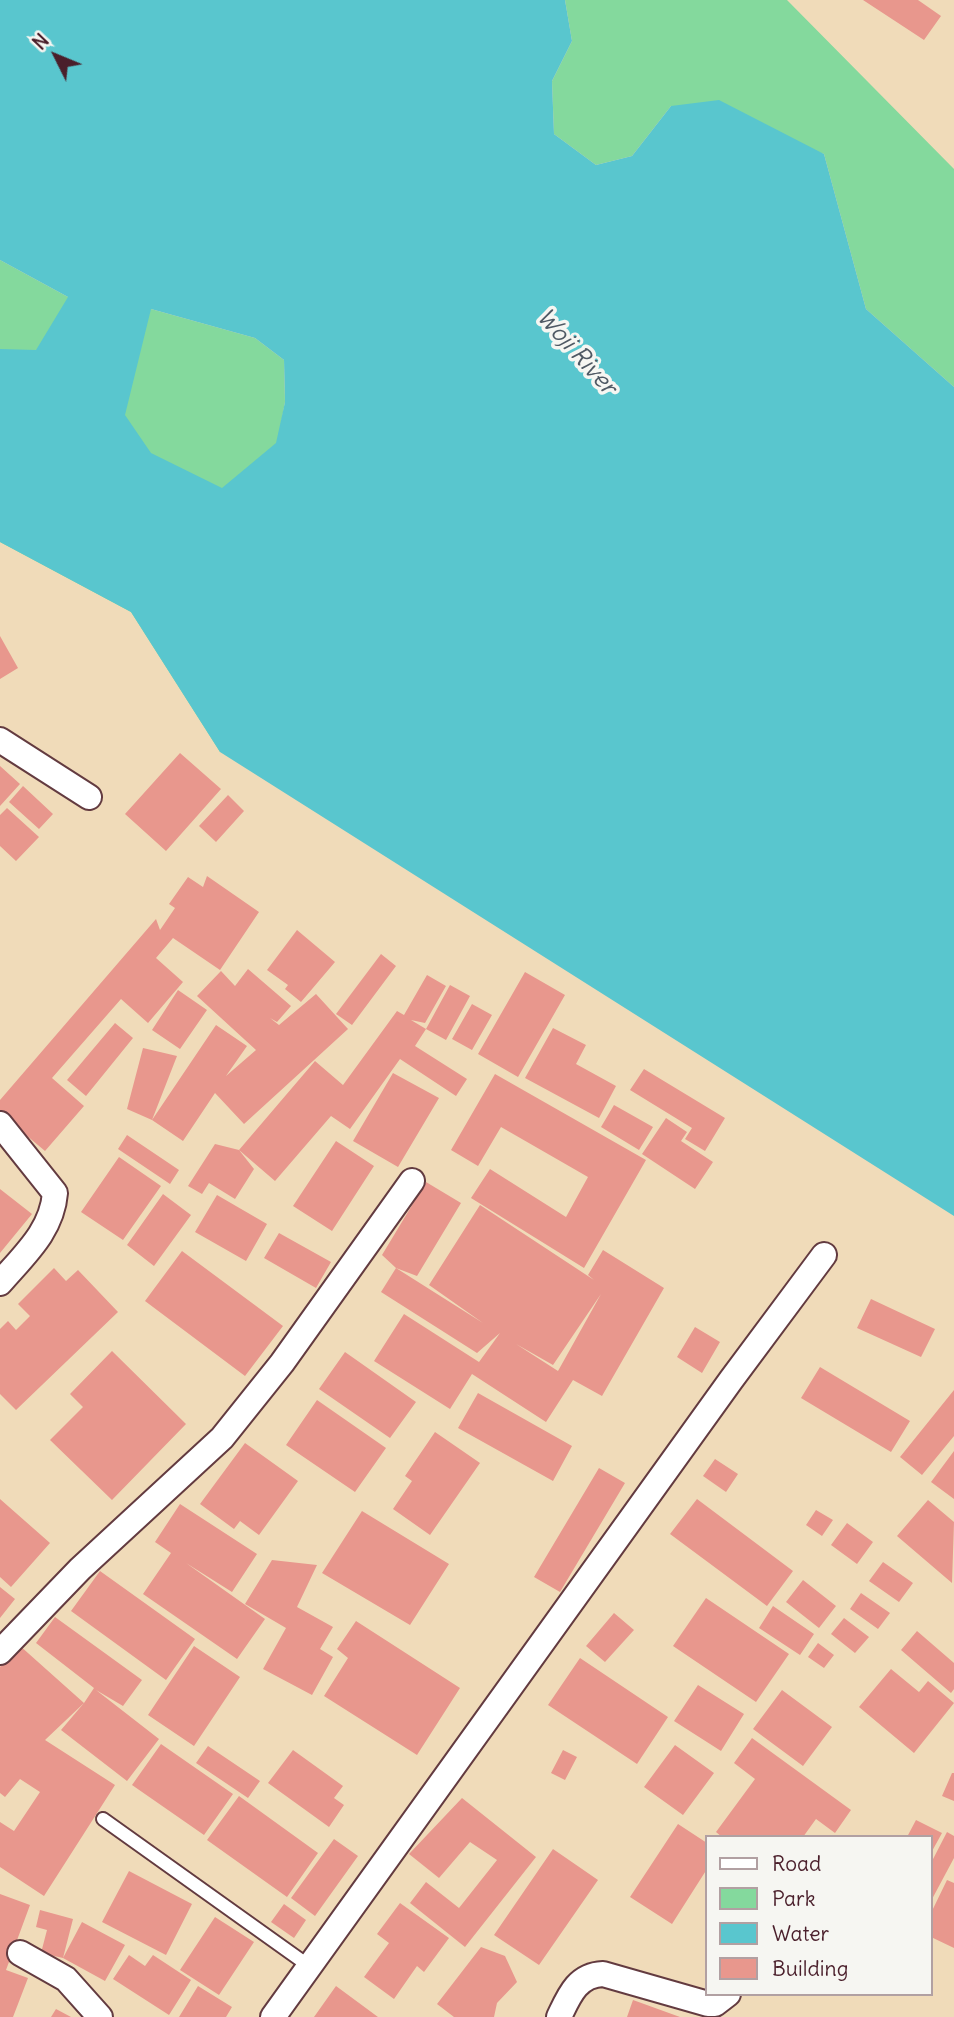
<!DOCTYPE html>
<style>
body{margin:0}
#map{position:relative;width:954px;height:2017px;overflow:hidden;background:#f0dbb9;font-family:Delius,sans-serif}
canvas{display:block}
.legend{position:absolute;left:705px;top:1835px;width:228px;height:161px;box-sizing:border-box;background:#f6f6f2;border:2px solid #b1a0a2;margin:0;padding:9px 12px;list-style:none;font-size:21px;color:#4a1f2b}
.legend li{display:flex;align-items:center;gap:14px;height:35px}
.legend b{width:35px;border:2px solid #b1a0a2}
.north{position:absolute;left:21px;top:21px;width:70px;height:70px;-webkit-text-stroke:5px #f6f6f2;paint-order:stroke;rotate:313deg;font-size:19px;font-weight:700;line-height:28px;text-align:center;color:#4a1f2b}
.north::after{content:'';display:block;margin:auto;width:24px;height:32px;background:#4a1f2b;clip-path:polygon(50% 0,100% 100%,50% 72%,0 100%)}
</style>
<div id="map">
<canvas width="954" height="2017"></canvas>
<ul class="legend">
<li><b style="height:9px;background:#fff"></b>Road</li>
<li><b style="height:19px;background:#84d99d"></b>Park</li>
<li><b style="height:19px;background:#59c6ce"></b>Water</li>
<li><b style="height:19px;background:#e8978d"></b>Building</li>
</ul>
<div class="north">N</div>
</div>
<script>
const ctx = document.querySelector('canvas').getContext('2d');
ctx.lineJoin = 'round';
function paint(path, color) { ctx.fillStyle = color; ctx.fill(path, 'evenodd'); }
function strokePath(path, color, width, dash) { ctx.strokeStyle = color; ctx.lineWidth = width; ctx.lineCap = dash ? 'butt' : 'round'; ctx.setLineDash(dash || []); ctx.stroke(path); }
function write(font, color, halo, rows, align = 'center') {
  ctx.font = font + ' Delius,sans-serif'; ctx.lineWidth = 7; ctx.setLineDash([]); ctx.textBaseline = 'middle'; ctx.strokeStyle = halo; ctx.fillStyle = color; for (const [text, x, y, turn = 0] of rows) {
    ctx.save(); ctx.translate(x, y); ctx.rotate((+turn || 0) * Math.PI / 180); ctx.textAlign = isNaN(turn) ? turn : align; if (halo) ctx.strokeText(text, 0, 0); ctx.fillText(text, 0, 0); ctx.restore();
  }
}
paint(new Path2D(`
 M565 0H787L954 169V387L866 309 824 154 671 106 632 156 596 165 554 134 552 81 572 41Z
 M0 260 68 297 151 309 255 338 284 360 285 402 220 752 131 612 0 542Z`), '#84d99d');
paint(new Path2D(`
 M0 0H565L572 41 552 81 554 134 596 165 632 156 671 106 719 100 824 154 866 309 954 387V1216L220 752 131 612 0 542V349L36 350 68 297 0 260ZM151 309 255 338 284 360 285 402 276 443 222 488 151 453 125 415Z`), '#59c6ce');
paint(new Path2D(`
 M863 0H918L941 16 924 40Z
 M0 636 18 668 0 679Z
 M180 753 221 789 166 851 125 814Z
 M0 766 20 784 0 806Z
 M23 786 53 814 39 829 9 802Z
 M228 795 244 811 216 842 199 826Z
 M7 808 39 837 16 861 0 846V815Z
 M207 876 259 912 220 970 173 938 156 958 183 982 148 1023 121 999 52 1078 84 1106 45 1151 0 1113V1100L156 919 160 930 175 908 169 904 188 877 203 887Z
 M297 930 335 962 301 1002 285 989 288 985 267 970Z
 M381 954 396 966 352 1025 336 1014Z
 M248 969 291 1006 277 1022 270 1018 279 1025 316 994 348 1029 244 1124 215 1093 183 1141 152 1120 216 1025 247 1046 226 1076 256 1050 197 996 221 971 235 986Z
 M525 972 565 995 518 1077 478 1054Z
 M427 975 446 986 425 1023 411 1020 426 1029 415 1046 467 1079 456 1096 400 1059 350 1129 331 1116 275 1181 239 1150 315 1061 343 1085 397 1011 404 1015Z
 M450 985 470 996 446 1040 426 1029Z
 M178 990 207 1010 180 1049 152 1030Z
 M472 1004 492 1015 472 1050 452 1039Z
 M115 1023 133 1038 86 1096 67 1080Z
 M553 1028 586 1045 576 1064 616 1086 599 1118 525 1078Z
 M143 1048 177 1056 152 1120 127 1109Z
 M644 1069 725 1118 705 1151 685 1139 692 1128 630 1090Z
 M393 1073 439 1098 398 1167 353 1141Z
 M495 1074 646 1160 584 1268 471 1198 490 1169 566 1217 588 1177 501 1127 478 1166 451 1150Z
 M614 1105 653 1127 639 1150 601 1127Z
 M666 1118 687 1132 681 1141 713 1162 695 1189 642 1154Z
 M127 1135 179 1170 170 1184 118 1149Z
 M336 1141 374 1166 332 1231 293 1206Z
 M215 1144 239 1150 254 1169 235 1199 209 1183 202 1194 188 1186Z
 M119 1157 161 1186 123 1240 81 1212Z
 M426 1182 461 1203 417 1276 396 1268 382 1255Z
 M0 1189 32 1214 0 1253Z
 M163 1194 191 1215 154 1266 127 1245Z
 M217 1195 267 1224 246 1261 195 1232Z
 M480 1205 594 1280 588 1275 603 1250 664 1288 602 1396 573 1380 546 1422 472 1374 450 1409 374 1361 404 1314 479 1362 500 1333 477 1353 381 1292 396 1268 483 1323 429 1285ZM601 1294 558 1371 516 1344 553 1365Z
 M279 1233 331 1262 316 1288 264 1258Z
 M182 1251 283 1326 245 1376 145 1301Z
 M54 1268 66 1281 78 1270 118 1312 16 1410 0 1394V1329L8 1321 16 1330 30 1316 18 1304Z
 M871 1299 935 1329 921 1357 857 1328Z
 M695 1327 720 1342 702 1373 677 1357Z
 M112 1351 186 1424 112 1500 50 1440 83 1407 70 1394Z
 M345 1352 416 1402 390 1438 319 1389Z
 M820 1367 910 1421 891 1452 801 1398Z
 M954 1390V1436L922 1475 900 1457Z
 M478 1393 572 1446 553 1481 458 1428Z
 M317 1400 386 1448 355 1492 286 1445Z
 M435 1432 480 1463 430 1535 393 1509 412 1481 405 1476Z
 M245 1443 298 1481 259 1535 240 1521 234 1529 200 1504Z
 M954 1451V1499L931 1482Z
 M715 1459 738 1474 726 1492 703 1476Z
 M599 1468 625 1483 560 1592 534 1577Z
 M0 1499 50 1543 11 1587 0 1577Z
 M697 1499 793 1571 767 1606 670 1534Z
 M928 1500 954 1522 952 1583 897 1536Z
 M180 1504 257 1554 232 1592 186 1563 265 1619 237 1659 143 1594 171 1553 155 1542Z
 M816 1510 833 1520 822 1536 806 1525Z
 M362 1511 449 1564 410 1625 322 1573Z
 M847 1523 873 1542 857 1564 831 1545Z
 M272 1560 317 1565 297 1607 333 1627 320 1649 333 1657 312 1695 263 1669 286 1628 245 1604Z
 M883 1562 913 1583 899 1602 869 1581Z
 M100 1571 195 1639 166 1680 71 1611Z
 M803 1580 836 1606 819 1628 786 1602Z
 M0 1587 15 1599 0 1618Z
 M861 1593 890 1613 878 1629 850 1609Z
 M706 1598 789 1654 756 1702 673 1646Z
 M773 1606 814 1634 800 1655 759 1628Z
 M614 1613 634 1630 605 1662 586 1646Z
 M55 1617 142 1680 123 1706 96 1690 159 1739 127 1781 61 1730 84 1703 45 1740 115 1785 44 1896 0 1867V1822L14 1831 40 1792 20 1779 5 1797 0 1793V1667L19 1645 84 1703 94 1688 36 1643Z
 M844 1618 869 1637 855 1653 831 1634Z
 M356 1621 460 1688 417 1755 324 1696 348 1658 337 1649Z
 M917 1631 954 1663V1689L951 1693 901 1650Z
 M818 1643 834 1655 824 1668 808 1657Z
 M194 1646 240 1677 194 1746 148 1715Z
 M580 1658 668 1717 637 1764 548 1705Z
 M891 1669 919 1692 928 1681 954 1703 914 1753 859 1707Z
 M698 1685 744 1714 721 1751 674 1721Z
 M782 1690 832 1727 803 1766 753 1729Z
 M752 1738 851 1810 835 1833 816 1819 803 1837H722L716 1832 755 1779 734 1763Z
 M161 1744 233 1794 204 1835 132 1785Z
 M675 1745 714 1773 683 1815 644 1787Z
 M208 1746 260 1781 248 1798 196 1763Z
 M293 1750 343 1786 334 1798 344 1805 329 1827 268 1783Z
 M563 1750 577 1757 565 1780 551 1773Z
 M952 1773H954V1801L942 1796Z
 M239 1796 318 1853 287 1897 207 1840Z
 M462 1798 536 1857 465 1947 410 1903 426 1882 459 1908 497 1860 470 1842 439 1878 409 1854Z
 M916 1820 942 1833 931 1853V1837H907Z
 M678 1824 707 1843V1869L672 1924 630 1897Z
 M947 1832 954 1836V1858L931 1901V1863Z
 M334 1839 358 1856 315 1916 291 1898Z
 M553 1849 598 1880 539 1965 494 1935Z
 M129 1871 192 1904 166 1955 102 1922Z
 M947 1880 954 1883V1948L931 1937V1913Z
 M0 1894 30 1905 6 1970 28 1978 13 2017H0Z
 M400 1903 449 1938 424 1972 417 1966 394 1999 364 1977 389 1943 377 1934Z
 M284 1904 306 1920 294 1938 271 1922Z
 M40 1910 73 1919 63 1958 41 1953 47 1930 36 1927Z
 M215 1917 254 1942 219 1995 180 1970Z
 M82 1922 125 1945 105 1981 63 1958Z
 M481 1947 505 1956 517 1982 497 2003 494 2017H454L437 2004Z
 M129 1955 145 1966 153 1955 191 1980 169 2015 113 1979Z
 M198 1986 232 2007 226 2017H179Z
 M336 1986 378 2017H314Z
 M633 2000 680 2017H627Z
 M56 2009 71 2017H51Z`), '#e8978d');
const service = new Path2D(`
 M103 1819 309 1966`);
const minor = new Path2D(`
 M0 740 89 797
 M0 1124 55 1193C52 1231 24 1255 0 1283
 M0 1652 80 1569 222 1438 282 1363 412 1181
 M20 1953 66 1979 100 2017
 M273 2017 731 1380 824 1255
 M559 2017C569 1996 577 1975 603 1974L708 2004H715L728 1994`);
strokePath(service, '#633b40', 16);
strokePath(minor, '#633b40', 28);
strokePath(service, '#fff', 12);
strokePath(minor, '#fff', 24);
write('italic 24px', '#4f5964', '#f6f6f2', [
 ["Woji River",576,352,48]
]);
</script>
